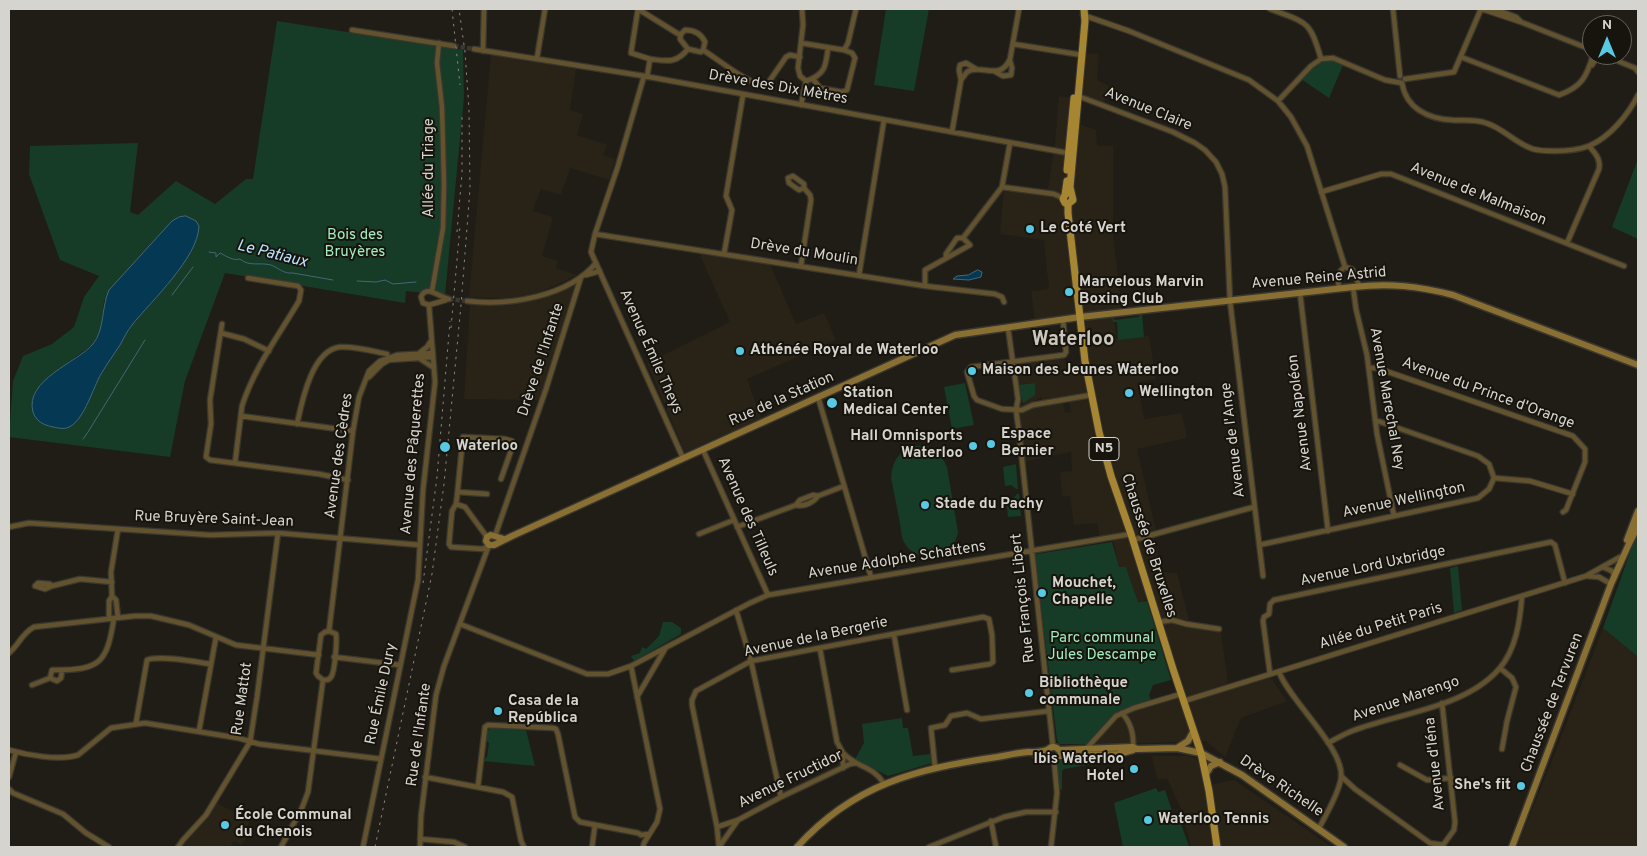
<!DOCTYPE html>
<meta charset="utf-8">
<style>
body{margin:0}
#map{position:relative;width:1647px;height:856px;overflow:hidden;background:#201d16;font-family:Overpass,sans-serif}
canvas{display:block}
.frame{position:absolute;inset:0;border:10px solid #d6d4cf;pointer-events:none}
.north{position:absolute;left:1582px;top:15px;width:50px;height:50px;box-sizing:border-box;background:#17140d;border:1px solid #63615b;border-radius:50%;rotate:0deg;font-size:14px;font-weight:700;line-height:20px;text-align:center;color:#d6d4cf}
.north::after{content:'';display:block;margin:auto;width:18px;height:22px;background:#58c9e3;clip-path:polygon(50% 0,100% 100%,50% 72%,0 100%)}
</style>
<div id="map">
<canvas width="1647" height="856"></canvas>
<div class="frame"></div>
<div class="north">N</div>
</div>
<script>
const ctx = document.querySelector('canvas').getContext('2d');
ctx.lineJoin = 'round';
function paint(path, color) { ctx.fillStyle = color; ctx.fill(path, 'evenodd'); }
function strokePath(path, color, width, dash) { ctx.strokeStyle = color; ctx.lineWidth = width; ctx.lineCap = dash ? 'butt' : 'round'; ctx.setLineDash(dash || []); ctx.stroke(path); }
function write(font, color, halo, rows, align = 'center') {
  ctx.font = font + ' Overpass,sans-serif'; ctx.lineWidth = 4; ctx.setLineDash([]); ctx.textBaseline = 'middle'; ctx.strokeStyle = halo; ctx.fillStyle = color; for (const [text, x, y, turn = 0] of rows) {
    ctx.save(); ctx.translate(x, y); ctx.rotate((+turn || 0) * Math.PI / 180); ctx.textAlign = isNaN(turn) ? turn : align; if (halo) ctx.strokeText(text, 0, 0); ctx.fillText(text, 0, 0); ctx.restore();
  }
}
paint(new Path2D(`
 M1083 53 1099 54 1097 80 1109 86 1104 104 1082 102 1079 124 1096 130 1097 146H1113V233L1122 312 1035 321 1031 291 1049 289 1044 240 1000 234 1004 188 1047 195 1055 142 1059 96 1079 99Z
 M491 54 576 69 570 110 583 114 577 135 607 145 603 155 615 159 609 180 570 168 561 195 541 189 533 211 553 217 542 256 558 261 556 268 577 275 543 291 525 296 503 298 469 297Z
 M699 253 770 264 796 324 824 313 836 340 747 379 761 418 685 452 647 363 730 322Z
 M575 286 541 400 464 399 470 304 531 301Z
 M1114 315 1116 338 1149 336 1156 379 1138 382 1144 419 1182 413 1187 438 1137 449 1156 530 1152 531 1163 572 1177 573 1190 624 1220 626 1229 689 1271 678 1287 701 1241 718 1225 757 1206 741 1086 745 1126 709 1183 692 1153 598 1138 602 1126 567 1119 568 1112 536 1100 538 1097 523 1074 525 1070 496 1062 497 1060 472 1072 471 1071 452 1023 462 1016 405 1024 404 1021 402 1017 365V363L1064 356 1066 366H1070V364L1089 362 1085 318ZM1041 397 1042 402 1068 397 1071 412 1065 413 1063 402 1031 403Z
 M1603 628 1638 657V847H1517L1555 753Z
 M1152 756H1189L1199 760 1206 790 1214 784 1234 780 1332 847H1191L1182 811 1167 778 1157 780Z
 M217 803 250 820 243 835 247 837 242 845 234 841 230 847H181L206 820Z`), '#282316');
paint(new Path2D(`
 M886 9H929L914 91 874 85Z
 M277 21 463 50 464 97 445 295 406 291 405 303 225 273 185 381 170 457 9 437 13 381 23 356 52 344 74 327 84 297 99 276 60 260 29 174 30 146 138 143 130 212 138 215 176 181 215 204 246 179H253ZM172 221 187 256C171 281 151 302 132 325 110 354 94 387 78 419L48 377 92 345 101 330 104 301 123 275 140 259Z
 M1333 60 1343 65 1329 98 1301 79C1311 69 1318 60 1333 60Z
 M1638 159V239L1612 227Z
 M1142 313 1144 337 1118 340 1117 322H1113L1112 317 1115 320 1138 317Z
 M965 383 974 425 952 429 944 387Z
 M1035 383V395L1023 403 1019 385Z
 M914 446C931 445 941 452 947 467L958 532C956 543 950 551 940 555 928 560 910 555 904 542 901 537 901 529 900 523 897 508 894 493 891 478 892 461 899 451 914 446Z
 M1016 464 1018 489H1016L1011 485 1005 486 1003 467Z
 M1017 494H1019L1021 516 1008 517 1006 500 1013 499Z
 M1638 535V657L1603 628 1631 550Z
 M1112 542 1119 567H1126L1138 602 1147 601 1171 680 1153 685 1149 695 1151 701 1118 714 1086 744H1059L1057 740 1035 555 1037 554Z
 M1458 566 1462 610 1454 613 1450 568Z
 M663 622H672L681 628V634L634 661 631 656 640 653 642 647 646 649 659 636Z
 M902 718 903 728H908L913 756 931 754 932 763 888 776 855 759 864 743 862 724Z
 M492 728 526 730 535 766 483 761 487 757 489 743 486 740 487 731Z
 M1071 758 1073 760H1089L1092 764 1064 769 1062 771V791L1059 787 1057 763 1060 759Z
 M1156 788 1158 792 1165 790 1174 817 1178 816 1189 846 1184 847H1123L1114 803Z`), '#163b27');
const water = new Path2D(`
 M186 216 196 221 199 226C198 258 152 300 132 325 127 331 124 338 120 345 114 354 107 364 101 374 93 388 85 417 71 426 65 430 59 428 53 427 43 425 36 421 33 412 24 380 78 362 93 344 105 329 101 308 109 290L172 221 179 217Z
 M978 270 982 272 981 277 969 280 953 279 957 276 968 275Z`);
paint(water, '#053852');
strokePath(water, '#446778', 1);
strokePath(new Path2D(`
 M209 252 216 253V257L220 253C226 256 233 261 240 259 249 267 260 262 271 265 279 268 283 274 293 273L333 280
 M357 281 376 282 385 280 393 284 416 282
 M172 295 193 267
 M83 439 88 432 145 340`), '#446778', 1);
strokePath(new Path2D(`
 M454 46 474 49
 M449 299 467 301`), '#3b3832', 4.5, [4.5, 2]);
const street = new Path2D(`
 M638 9 631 53 650 59 647 77
 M638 9 680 35
 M1270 9C1307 23 1310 20 1321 59
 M1393 9 1400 76
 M1482 9 1521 22 1592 50
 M1495 9 1516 17 1521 22
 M1083 15 1129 31 1249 80 1278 101 1291 117 1307 146 1345 267
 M352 30 454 46
 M801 43 844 50 848 43 856 9
 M1013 44 1082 55
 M474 49 644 76 1068 153
 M703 50C719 60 748 84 766 86L786 57 790 55 800 57
 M483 51 484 9
 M1603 55 1635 68 1638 72
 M1461 57 1559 95C1582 87 1587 76 1593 55
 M537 58 545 9
 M650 59C667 61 676 64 688 49L680 39 681 34 685 30C694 30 701 33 705 42L703 50 701 52 688 49
 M1592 65 1598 55
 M994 71 1003 76 1011 75 1012 68 1010 61
 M644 76 618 166 595 234 591 252 683 458
 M813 79 820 88 842 92 847 90 855 58 852 53 844 50
 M1405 79 1454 72 1481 9
 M961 80 959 70 960 65 966 63 976 69
 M806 81C825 75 826 66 828 48
 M1402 83C1406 108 1428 119 1452 120 1464 121 1475 119 1486 123 1503 128 1515 143 1533 149 1540 151 1548 151 1555 151 1567 151 1578 150 1589 146 1610 137 1628 115 1638 95
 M1078 96 1173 132 1195 143 1205 150 1216 162 1222 174 1225 187 1230 301 1263 576
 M1278 101 1311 66 1321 59 1333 58 1385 80 1402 83
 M801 105 806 81 800 76 798 68 803 25 802 9
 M952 132 961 80 967 72 971 70C987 67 1001 79 1010 59L1019 9
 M1002 187 1010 143
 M1321 192 1381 174H1391L1624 266
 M595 234 925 286 995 294 1002 297 1004 302
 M963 238 1002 187 1054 194 1063 198
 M1567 243 1599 169C1601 159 1595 153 1589 146
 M724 254 732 210 726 196 743 95
 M946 258V254L957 238H963
 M801 265 811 200 810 195 804 188V184L793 176 788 178 789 183 799 190 804 188
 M1345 267 1352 269 1356 277 1359 286
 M586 275 600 271
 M859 275 884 120
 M925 286V270L970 245 963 238
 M1353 287 1356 309 1367 355 1377 434 1394 516
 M1339 288C1338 279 1336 273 1345 267
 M432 291 443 228 444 185 442 107 437 63 439 43
 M1300 293 1328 531
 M467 301C508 306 568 297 596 263
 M429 305 423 303 421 297C426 284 439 297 449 299
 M429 305 446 300
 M1063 320 1066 352 1064 355 971 367 967 372 974 396 977 400 1002 409 1022 410 1033 405 1091 395
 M222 324 210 400 211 424 206 457 210 460 319 474 348 480
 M1008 328 1018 399 1016 410 1019 432 1053 747
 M221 333 244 339 269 351
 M417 355 427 347 431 341
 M419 358 434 368
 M1369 368H1377L1573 436 1585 449V462L1566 510 1563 512
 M369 377 382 364 389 360 433 357
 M818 397 871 577
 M241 416 353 431
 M1375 420 1478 456 1489 464 1494 478
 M297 424C302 401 312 350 340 347 355 346 372 351 387 354
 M703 450 768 595
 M235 463 242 406C254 368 279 335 299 301L301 290 298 286 248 278
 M1494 478 1530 481 1573 494
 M458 492 487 494
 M456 504 465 507 487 537
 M796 505C804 507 813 503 818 496
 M9 527 29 523 210 535 278 533 420 545
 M737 527 796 505 800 500 813 495 818 496 844 486
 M699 534 734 520
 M495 536 546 389 581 277
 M1133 540 1254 507
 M489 545 483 549 451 547 449 544 452 511 456 504 457 497 463 437 505 439 512 441 513 445 501 479
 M1259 545 1478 498 1489 489 1494 478
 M1603 567 1612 571 1615 576
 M1587 576 1599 577 1611 584
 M52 586 45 589 35 586 38 583 50 584 52 586 80 579 112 582
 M112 596 111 572 118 529
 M736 610 751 661 781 797
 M109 619V601L112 596 116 600 118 618
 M1159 622 1172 620 1186 624 1219 629
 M460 624 587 674H608L631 666 750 603 768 595 1131 534
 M329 631 353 431 359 397 369 371 380 361 397 355 433 353
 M329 631 336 634C337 641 335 672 331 677 329 680 327 680 323 680L318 676 316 673 321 635 325 632Z
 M894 635 907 710
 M820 649 837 742 843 753V768
 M9 653C19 645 21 634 34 627L135 616H151L189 625 236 645 319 655
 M334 657 400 665
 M631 666 660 809 657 822 644 843 643 847
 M1500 668 1512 678 1516 687 1507 721 1502 749
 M62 670 61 678 57 681 50 678 52 670H56C101 670 107 662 114 618
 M1279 672C1290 701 1345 749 1341 778 1339 793 1326 815 1319 828
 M1270 674 1263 621 1264 617 1269 614 1270 604 1274 600 1551 542 1555 545 1565 583
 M32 685 50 678
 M637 697 665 649
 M1184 701 1586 576 1620 557
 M1122 713C1131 723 1134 734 1133 747
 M136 723 147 660C160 655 196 662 210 664
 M199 731 216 637
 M1328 743C1336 739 1344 734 1352 731 1399 713 1465 708 1499 669 1516 650 1520 621 1522 596
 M1086 749 1116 716 1134 708 1181 694
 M9 750C27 755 59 761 78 755L111 728 145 723 238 738 259 744 381 759
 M843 753C857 768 874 766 884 784
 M1400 765 1427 780 1451 778
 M935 767 931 728 945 725 951 716 967 713 981 719 1049 711
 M1341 776 1355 789 1430 843 1443 845 1454 830 1455 822 1442 703
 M9 777 16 752
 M425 777 503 792 512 797 521 841 524 847
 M478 786 485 727 488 725 553 728 556 729 558 734 575 817 580 822 638 833 641 835 649 834
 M9 789 13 793 63 814 86 833 109 847
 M991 821 996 847
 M717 827 738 820 781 797 850 764 856 763
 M420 839 454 842 465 847
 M178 847 183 840 206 815 250 742 257 697 278 533
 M281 847 302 808 308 792 323 680
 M363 847 418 580 423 490 435 382 429 305
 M420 847 421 816 436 695 444 666 489 545
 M592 847 595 825
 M719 847 717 827 692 705V700L696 691 751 661 983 617 989 619 992 635 993 662 990 664 952 670
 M719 847 738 820
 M929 847 1004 817 1026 812H1056
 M1051 847 1057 793 1054 759`);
const secondary = new Path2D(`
 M504 539 491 535 487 537 486 541 489 545H494L512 536 955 335 1080 317 1353 287C1390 283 1418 286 1453 295L1638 365
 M1627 540 1638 511
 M1177 748 1188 741 1193 732
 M1059 750 1133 747 1137 749 1177 748 1201 753 1242 775 1344 847
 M1036 756 1044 755 1054 759 1059 756
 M1059 756 1119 754 1133 750
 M1206 774 1211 766 1220 762
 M797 847C854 784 916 769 997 757 1008 755 1017 753 1028 752 1034 752 1041 752 1047 750 1049 749 1050 747 1053 747 1057 747 1057 748 1059 750
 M1512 847 1611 584 1628 546 1638 526`);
const primary = new Path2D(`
 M1084 9 1085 21 1070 187 1073 200 1068 204V213L1085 361 1099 432 1111 476 1131 534 1173 669 1201 753 1209 791 1217 847
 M1067 170 1074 98
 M1067 181 1065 195 1063 199 1065 203 1068 204`);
strokePath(street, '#393730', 7);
strokePath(secondary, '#393730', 9);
strokePath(primary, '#393730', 9);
strokePath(street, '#62522d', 4.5);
strokePath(secondary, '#897032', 6);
strokePath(primary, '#a78633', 7);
strokePath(new Path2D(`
 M452 9 460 85
 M457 232 462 173V117
 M451 328 460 226
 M423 583 437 477 450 321
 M375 847 432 574 444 484 461 305 470 189 469 109 465 52 459 9`), '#8a8781', 1, [2.5, 5]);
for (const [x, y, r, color] of [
 [1030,229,5,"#58c9e3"],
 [1069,292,5,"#58c9e3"],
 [740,351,5,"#58c9e3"],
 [972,371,5,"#58c9e3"],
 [1129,393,5,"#58c9e3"],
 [832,403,6,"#58c9e3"],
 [991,444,5,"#58c9e3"],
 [973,446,5,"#58c9e3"],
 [445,447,6,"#58c9e3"],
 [925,505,5,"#58c9e3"],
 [1042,593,5,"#58c9e3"],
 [1029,693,5,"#58c9e3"],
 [498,711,5,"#58c9e3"],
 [1134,769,5,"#58c9e3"],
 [1521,786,5,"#58c9e3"],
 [1148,820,5,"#58c9e3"],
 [225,825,5,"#58c9e3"]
]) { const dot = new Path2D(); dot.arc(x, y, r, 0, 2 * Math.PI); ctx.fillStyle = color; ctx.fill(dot); strokePath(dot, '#17140d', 2); }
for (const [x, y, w] of [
 [1104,449,30]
]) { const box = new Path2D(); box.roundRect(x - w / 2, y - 11.5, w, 23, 4); ctx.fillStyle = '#17140d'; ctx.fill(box); strokePath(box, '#d6d4cf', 1); }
write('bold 14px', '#d6d4cf', null, [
 ["N5",1104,449]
]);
write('15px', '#d6d4cf', '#17140d', [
 ["Drève des Dix Mètres",778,88,10],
 ["Avenue Claire",1148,110,22],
 ["Allée du Triage",430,168,-90],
 ["Avenue de Malmaison",1478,195,22],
 ["Drève du Moulin",804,253,9],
 ["Avenue Reine Astrid",1319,279,-5],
 ["Avenue Émile Theys",650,352,66],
 ["Drève de l'Infante",542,360,-72],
 ["Avenue du Prince d'Orange",1488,394,20],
 ["Avenue Marechal Ney",1386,399,80],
 ["Rue de la Station",782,400,-24],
 ["Avenue Napoléon",1301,413,-97],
 ["Avenue de l'Ange",1234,440,-97],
 ["Avenue des Pâquerettes",414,454,-85],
 ["Avenue des Cèdres",340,456,-82],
 ["Avenue Wellington",1404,501,-12],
 ["Avenue des Tilleuls",747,517,66],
 ["Rue Bruyère Saint-Jean",214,520,2],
 ["Chaussée de Bruxelles",1148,546,72],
 ["Avenue Adolphe Schattens",897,561,-9],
 ["Avenue Lord Uxbridge",1373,567,-12],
 ["Rue François Libert",1024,598,-96],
 ["Allée du Petit Paris",1381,627,-17],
 ["Avenue de la Bergerie",816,638,-12],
 ["Rue Émile Dury",382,694,-78],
 ["Rue Mattot",243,699,-82],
 ["Avenue Marengo",1406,700,-19],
 ["Chaussée de Tervuren",1553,703,-69],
 ["Rue de l'Infante",420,735,-82],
 ["Avenue d'Iéna",1436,764,-96],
 ["Avenue Fructidor",791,780,-26],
 ["Drève Richelle",1281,787,34]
]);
write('bold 15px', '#d6d4cf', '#17140d', [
 ["Le Coté Vert",1040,229],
 ["Marvelous Marvin",1079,283],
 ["Boxing Club",1079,300],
 ["Athénée Royal de Waterloo",750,351],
 ["Maison des Jeunes Waterloo",982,371],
 ["Wellington",1139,393],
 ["Station",843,394],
 ["Medical Center",843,411],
 ["Espace",1001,435],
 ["Bernier",1001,452],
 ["Hall Omnisports",963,437,"right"],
 ["Waterloo",963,454,"right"],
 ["Waterloo",456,447],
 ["Stade du Pachy",935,505],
 ["Mouchet,",1052,584],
 ["Chapelle",1052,601],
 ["Bibliothèque",1039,684],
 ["communale",1039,701],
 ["Casa de la",508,702],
 ["República",508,719],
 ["Ibis Waterloo",1124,760,"right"],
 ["Hotel",1124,777,"right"],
 ["She's fit",1511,786,"right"],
 ["École Communal",235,816],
 ["du Chenois",235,833],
 ["Waterloo Tennis",1158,820]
], 'left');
write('15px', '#a1ecc0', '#17140d', [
 ["Bois des",355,236],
 ["Bruyères",355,253],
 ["Parc communal",1102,639],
 ["Jules Descampe",1102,656]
]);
write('italic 16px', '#b9e3ff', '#17140d', [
 ["Le Patiaux",272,255,14]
]);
write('bold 20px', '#cbc7bd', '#17140d', [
 ["Waterloo",1073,341]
]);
</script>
